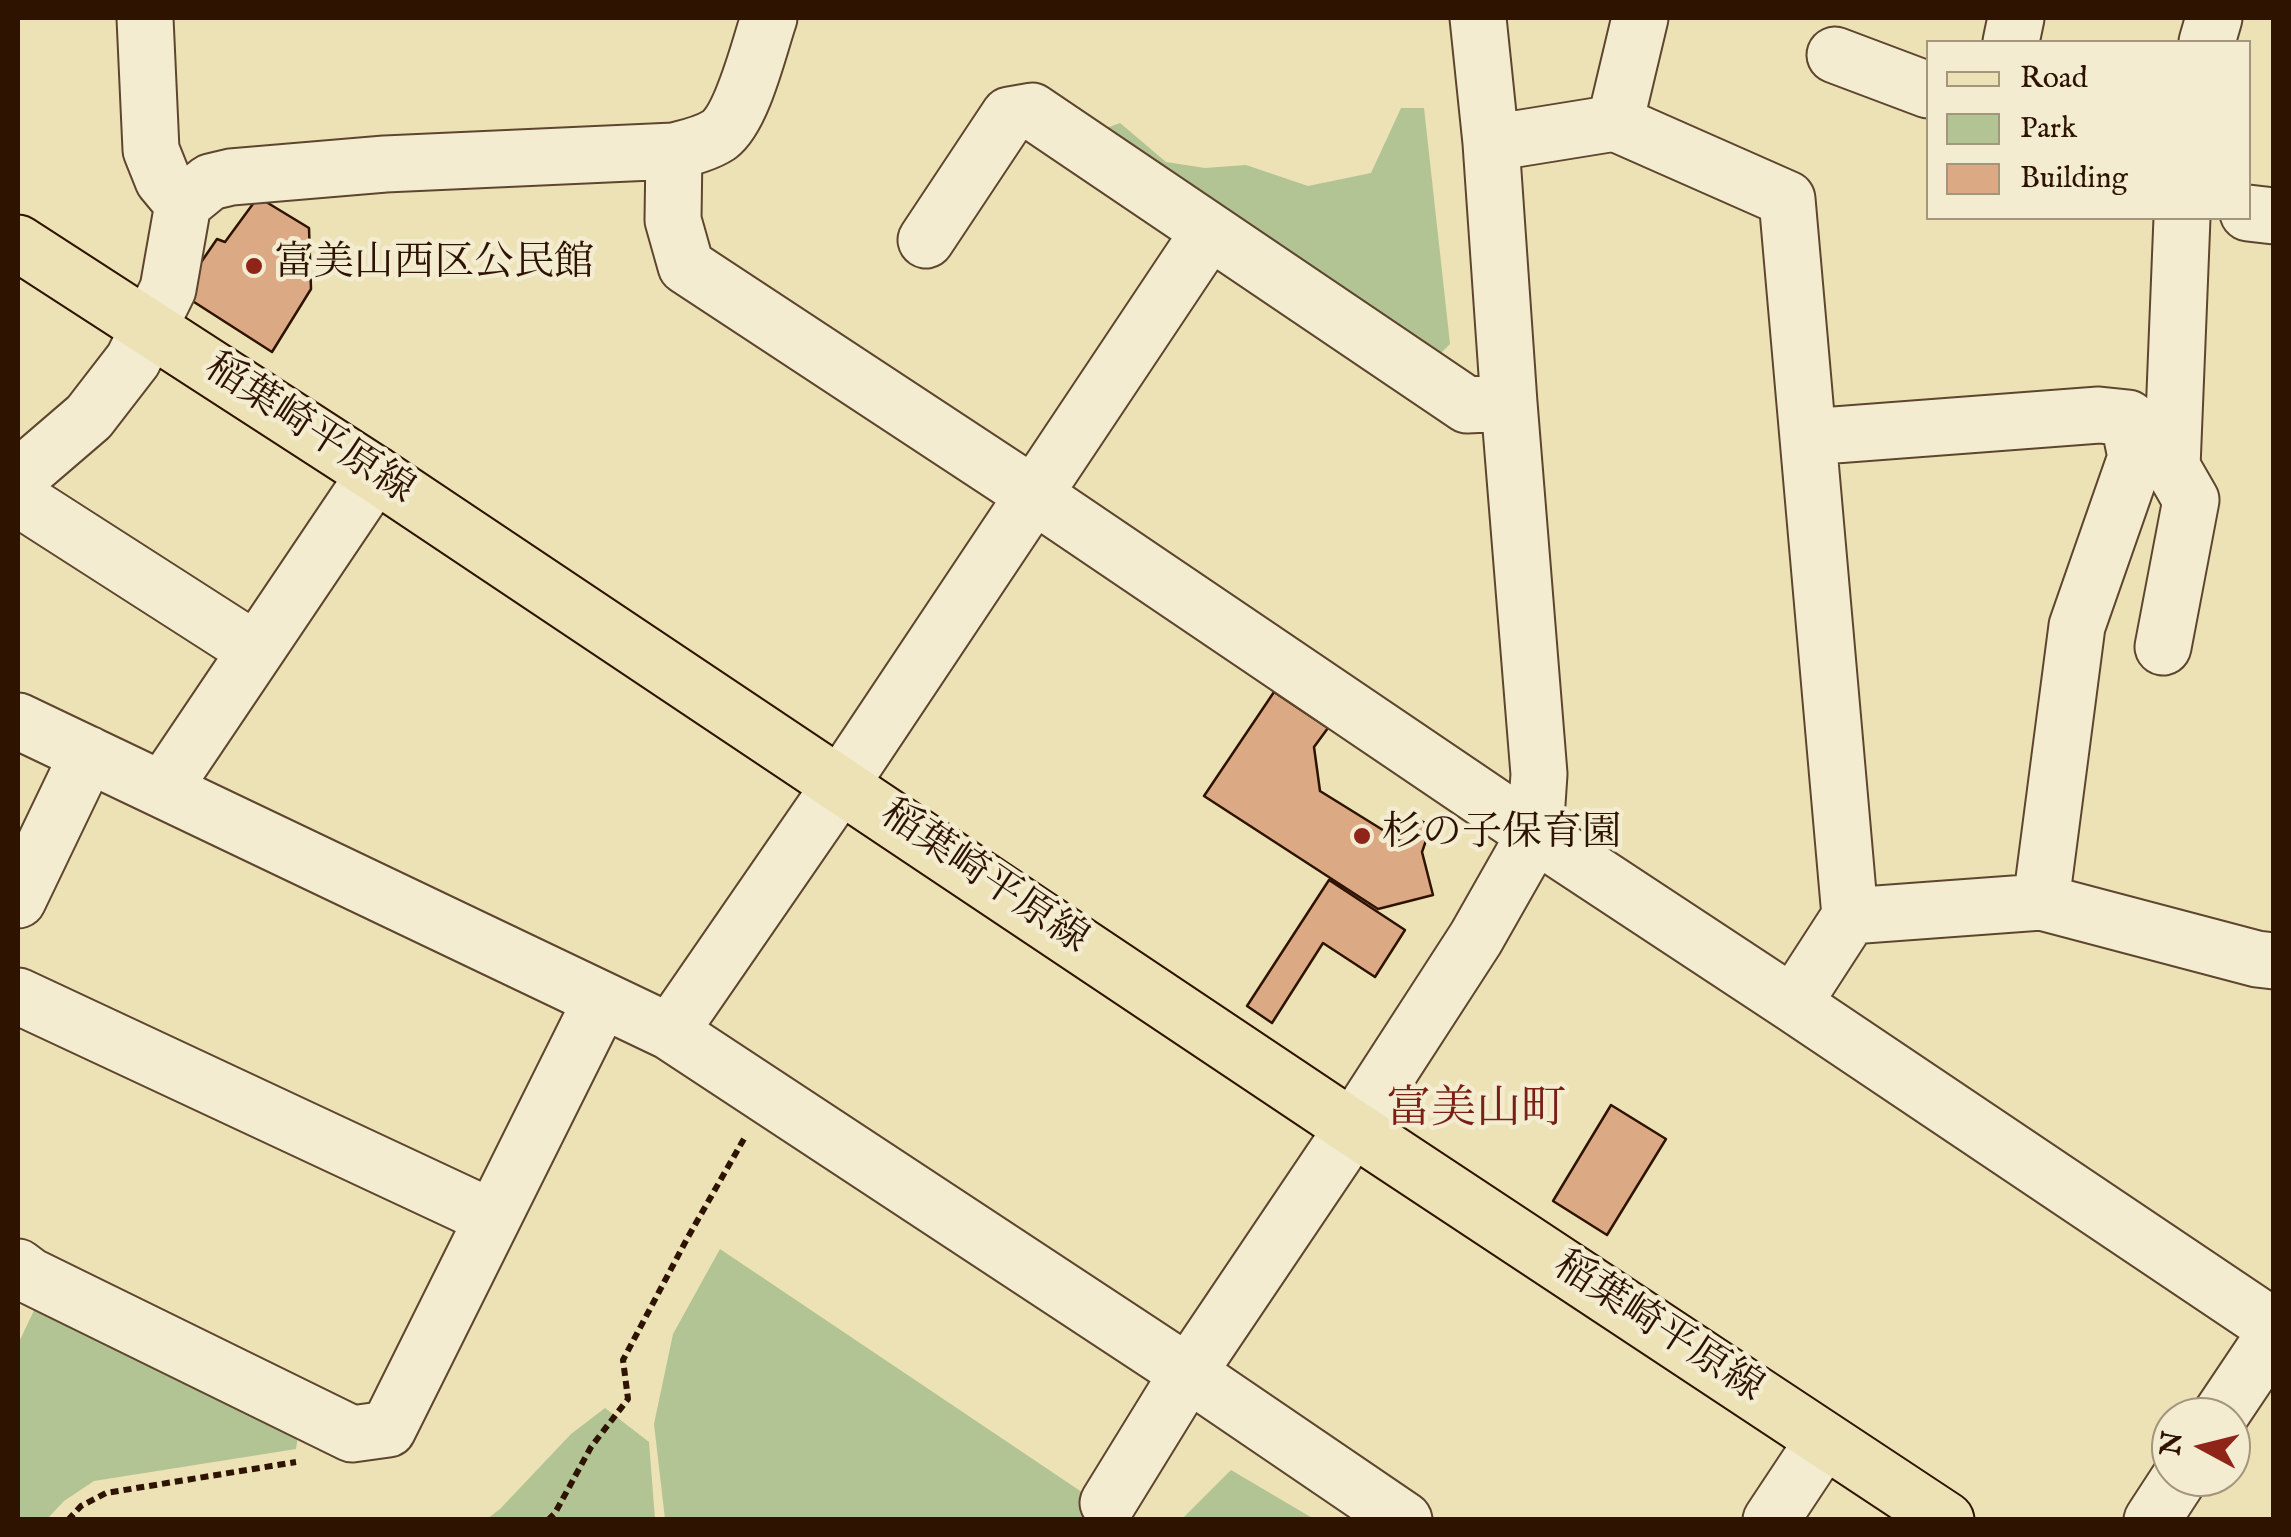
<!DOCTYPE html>
<meta charset="utf-8">
<style>
body{margin:0}
#map{position:relative;width:2291px;height:1537px;overflow:hidden;background:#ede1b6;font-family:"IM FELL English",serif}
canvas{display:block}
.frame{position:absolute;inset:0;border:20px solid #2e1300;pointer-events:none}
.legend{position:absolute;left:1926px;top:40px;width:325px;height:180px;box-sizing:border-box;background:#f3ecd0;border:2px solid #a4957d;margin:0;padding:12px 18px;list-style:none;font-size:30px;color:#2e1300}
.legend li{display:flex;align-items:center;gap:20px;height:50px}
.legend b{width:50px;border:2px solid #a4957d}
.north{position:absolute;left:2151px;top:1397px;width:100px;height:100px;box-sizing:border-box;background:#f3ecd0;border:2px solid #a4957d;border-radius:50%;rotate:277deg;font-size:28px;font-weight:700;line-height:40px;text-align:center;color:#2e1300}
.north::after{content:'';display:block;margin:auto;width:35px;height:45px;background:#8f2418;clip-path:polygon(50% 0,100% 100%,50% 72%,0 100%)}
</style>
<div id="map">
<canvas width="2291" height="1537"></canvas>
<div class="frame"></div>
<ul class="legend">
<li><b style="height:12px;background:#ede1b6"></b>Road</li>
<li><b style="height:28px;background:#b2c493"></b>Park</li>
<li><b style="height:28px;background:#dca985"></b>Building</li>
</ul>
<div class="north">N</div>
</div>
<script>
const ctx = document.querySelector('canvas').getContext('2d');
ctx.lineJoin = 'round';
function paint(path, color) { ctx.fillStyle = color; ctx.fill(path, 'evenodd'); }
function strokePath(path, color, width, dash) { ctx.strokeStyle = color; ctx.lineWidth = width; ctx.lineCap = dash ? 'butt' : 'round'; ctx.setLineDash(dash || []); ctx.stroke(path); }
function write(font, color, halo, rows, align = 'center') {
  ctx.font = font + ' "IM FELL English","Noto Serif JP",serif'; ctx.lineWidth = 9; ctx.setLineDash([]); ctx.textBaseline = 'middle'; ctx.strokeStyle = halo; ctx.fillStyle = color; for (const [text, x, y, turn = 0] of rows) {
    ctx.save(); ctx.translate(x, y); ctx.rotate((+turn || 0) * Math.PI / 180); ctx.textAlign = isNaN(turn) ? turn : align; if (halo) ctx.strokeText(text, 0, 0); ctx.fillText(text, 0, 0); ctx.restore();
  }
}
paint(new Path2D(`
 M1401 108H1424L1450 344 1431 363 1095 132 1120 123 1166 162 1205 168 1246 165 1308 186 1371 173Z
 M720 1249 1122 1519H665L654 1424 673 1334Z
 M39 1300 299 1430 296 1449 94 1481 64 1501 47 1519H18V1344Z
 M605 1408 649 1442 655 1519H487L500 1509 571 1434Z
 M1231 1470 1314 1519H1182Z`), '#b2c493');
const building = new Path2D(`
 M258 197 309 228 311 289 272 352 180 293 217 239 225 242Z
 M1274 692 1328 728 1314 747 1320 791 1399 840 1412 825 1420 821 1426 823 1430 829 1422 852 1433 895 1378 909 1204 796Z
 M1329 880 1405 930 1375 977 1323 943 1272 1023 1247 1006Z
 M1611 1105 1666 1139 1607 1235 1553 1201Z`);
paint(building, '#dca985');
strokePath(building, '#2e1300', 2.5);
const minor = new Path2D(`
 M145 18 151 150 163 180 183 204
 M2011 42 2016 18
 M2207 42 2214 18
 M1835 55 1928 90
 M1615 123 1640 18
 M1491 143 1615 123 1787 199 1850 916 1793 1004
 M674 151 673 220 686 266 1034 495 1535 834 1793 1004 2274 1327
 M2248 213 2274 216
 M926 240 1009 115 1032 111 1467 405 1509 403
 M1808 437 2099 415 2128 418 2136 457 2077 626 2041 902
 M18 478 89 417 133 360 168 289 183 204 210 182 231 177 385 164 674 151C690 147 705 144 719 135 743 117 759 47 769 18
 M18 498 255 650
 M2163 647 2191 500 2172 467 2182 218
 M18 721 670 1032 1188 1373 1404 1520
 M163 789 375 474
 M18 900 88 754
 M1850 916 2041 902 2257 959 2274 961
 M18 996 493 1218
 M670 1032 841 784 1209 232
 M18 1267 30 1276 352 1434 388 1429 601 1001
 M2219 1417 2274 1335
 M1108 1503 1188 1373 1353 1128 1476 938 1535 834 1539 774 1509 403 1491 143 1478 18
 M1771 1520 1824 1440
 M2152 1520 2180 1477`);
const major = new Path2D(`
 M18 243 375 474 1353 1128 1946 1520`);
strokePath(minor, '#5e462e', 59);
strokePath(major, '#2e1300', 59);
strokePath(new Path2D(`
 M68 1520 81 1506 106 1493 296 1462
 M548 1520 555 1513 591 1447 628 1399 623 1360 688 1237 745 1137`), '#2e1300', 6, [8, 5]);
strokePath(minor, '#f3ecd0', 55);
strokePath(major, '#ede1b6', 55);
for (const [x, y, r, color] of [
 [254,266,10,"#8f2418"],
 [1362,836,10,"#8f2418"]
]) { const dot = new Path2D(); dot.arc(x, y, r, 0, 2 * Math.PI); ctx.fillStyle = color; ctx.fill(dot); strokePath(dot, '#f3ecd0', 4); }
write('40px', '#2e1300', '#f3ecd0', [
 ["富美山西区公民館",274,266],
 ["杉の子保育園",1382,836]
], 'left');
write('40px', '#2e1300', '#f3ecd0', [
 ["稲葉崎平原線",308,431,33],
 ["稲葉崎平原線",983,879,34],
 ["稲葉崎平原線",1657,1329,33]
]);
write('45px', '#7a1f14', '#f3ecd0', [
 ["富美山町",1476,1113]
]);
</script>
